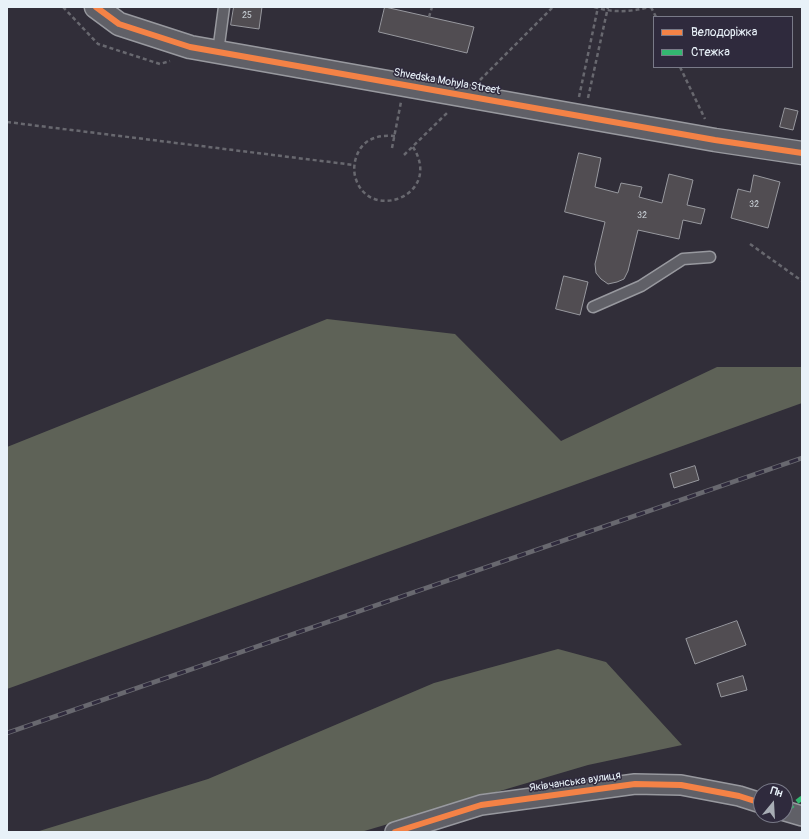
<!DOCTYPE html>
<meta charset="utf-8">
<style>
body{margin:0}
#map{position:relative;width:809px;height:839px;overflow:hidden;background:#312e39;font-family:Pangolin,sans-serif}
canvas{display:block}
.frame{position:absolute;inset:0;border:8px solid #e8f1f8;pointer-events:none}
.legend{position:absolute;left:653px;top:16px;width:140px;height:52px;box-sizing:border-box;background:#2f2a3d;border:1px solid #797a88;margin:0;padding:5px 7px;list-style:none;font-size:12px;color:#e8f1f8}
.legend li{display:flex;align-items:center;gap:8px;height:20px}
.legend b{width:20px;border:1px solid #797a88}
.north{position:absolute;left:753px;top:783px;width:40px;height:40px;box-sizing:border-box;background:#2f2a3d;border:1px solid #797a88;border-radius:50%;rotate:18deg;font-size:11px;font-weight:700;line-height:16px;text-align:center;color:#e8f1f8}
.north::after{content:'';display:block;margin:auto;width:14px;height:18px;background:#a8adb5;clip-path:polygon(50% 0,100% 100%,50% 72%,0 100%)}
</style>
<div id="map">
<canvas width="809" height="839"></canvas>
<div class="frame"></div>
<ul class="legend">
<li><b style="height:5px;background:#f48246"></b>Велодоріжка</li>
<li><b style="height:5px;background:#33b770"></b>Стежка</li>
</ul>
<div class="north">Пн</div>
</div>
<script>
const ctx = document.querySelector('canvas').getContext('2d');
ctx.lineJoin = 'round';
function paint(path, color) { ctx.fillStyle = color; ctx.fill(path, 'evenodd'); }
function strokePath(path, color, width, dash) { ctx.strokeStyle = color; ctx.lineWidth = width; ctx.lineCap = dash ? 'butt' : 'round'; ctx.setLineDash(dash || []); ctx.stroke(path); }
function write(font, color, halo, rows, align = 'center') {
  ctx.font = font + ' Pangolin,sans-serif'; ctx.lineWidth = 3; ctx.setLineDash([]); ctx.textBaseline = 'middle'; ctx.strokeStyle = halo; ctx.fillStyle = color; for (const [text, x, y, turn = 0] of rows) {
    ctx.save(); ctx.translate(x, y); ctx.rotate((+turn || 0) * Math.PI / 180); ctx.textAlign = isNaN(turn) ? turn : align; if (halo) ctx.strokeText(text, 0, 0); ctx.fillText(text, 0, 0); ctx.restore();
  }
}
paint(new Path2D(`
 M327 319 455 334 561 441 717 367H802V403L7 689V447Z
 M558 649 606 662 682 745 588 765 361 832H36L208 779 434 683Z`), '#5e6257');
const building = new Path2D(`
 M234 7H262L259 29 231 25Z
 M385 7 474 27 467 53 379 32Z
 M785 108 798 111 793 130 780 127Z
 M579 153 601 158 595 187 618 193 621 183 642 187 639 197 662 203 669 174 693 180 687 205 705 209 701 224 683 220 679 239 638 230 628 271 624 279 617 282 608 284 601 279 596 273 595 264 605 222 565 212Z
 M754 175 780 182 768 228 731 218 738 189 750 192Z
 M564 276 588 282 580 315 556 309Z
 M695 466 699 480 674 488 670 474Z
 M737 621 746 645 695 664 686 639Z
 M743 676 747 690 721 697 717 684Z`);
paint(building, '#514d52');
strokePath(building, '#98999f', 1);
const lane = new Path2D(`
 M218 52 224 7
 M593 307 641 286 683 259 710 257`);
const street = new Path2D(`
 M785 811 802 816
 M395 832 481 805 635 784 681 785 739 796 761 803`);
const secondary = new Path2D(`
 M96 7 119 24 190 47 715 140 802 153`);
strokePath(lane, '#98999f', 13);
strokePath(street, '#98999f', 22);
strokePath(secondary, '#98999f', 25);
strokePath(new Path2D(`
 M63 7 98 44 160 64 170 61
 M594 7C614 13 630 12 650 7
 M651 7 656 17
 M429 17 432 7
 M680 67 705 119
 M480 80 553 7
 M579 97 598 7
 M588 98 608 7
 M7 122 354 165
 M395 136C381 135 368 137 360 149 355 157 353 167 355 176 367 224 444 196 413 147
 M392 148 401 102
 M404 155 448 112
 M750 244 802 281`), '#68686f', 2.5, [4, 3]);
strokePath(lane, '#606067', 10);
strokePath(street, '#606067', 19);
strokePath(secondary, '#606067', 22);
const rail = new Path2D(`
 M7 733 802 458`);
strokePath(rail, '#68686f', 4.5);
strokePath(rail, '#2f2a3d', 3, [9]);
strokePath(new Path2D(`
 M785 811 802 798`), '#33b770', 5, [10, 5]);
strokePath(new Path2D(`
 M96 7 119 24 190 47 715 140 802 153
 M395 832 481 805 635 784 681 785 739 796 761 803`), '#f48246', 6);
write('9px', '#c2c8ce', null, [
 ["25",247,16],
 ["32",754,205],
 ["32",642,216]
]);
write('11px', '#e8f1f8', '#2f2a3d', [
 ["Shvedska Mohyla Street",447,82,10],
 ["Яківчанська вулиця",575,782,-8]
]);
</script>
